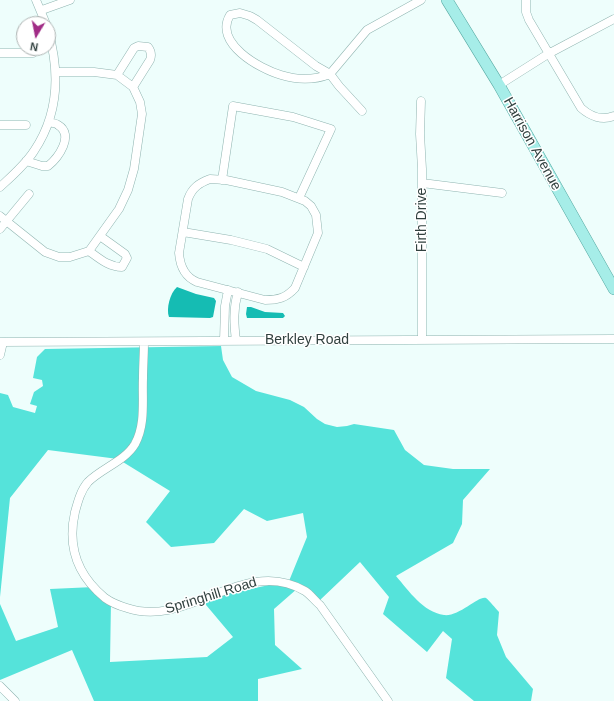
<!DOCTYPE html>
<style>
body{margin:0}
#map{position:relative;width:614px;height:701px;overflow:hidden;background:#eefefc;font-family:Arial,sans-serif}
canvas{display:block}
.north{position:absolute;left:16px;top:16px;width:40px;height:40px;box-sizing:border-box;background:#fff;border:1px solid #adb3b2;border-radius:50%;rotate:190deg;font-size:11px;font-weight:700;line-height:16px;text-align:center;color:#31413f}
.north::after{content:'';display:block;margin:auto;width:14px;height:18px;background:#a12c86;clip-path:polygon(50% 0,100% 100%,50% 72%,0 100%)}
</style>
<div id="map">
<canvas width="614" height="701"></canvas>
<div class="north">N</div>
</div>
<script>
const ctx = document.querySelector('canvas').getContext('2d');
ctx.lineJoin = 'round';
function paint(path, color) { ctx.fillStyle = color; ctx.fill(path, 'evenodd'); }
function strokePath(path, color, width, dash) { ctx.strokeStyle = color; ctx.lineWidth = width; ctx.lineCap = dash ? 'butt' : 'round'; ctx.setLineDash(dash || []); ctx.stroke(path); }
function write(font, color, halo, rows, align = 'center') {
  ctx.font = font + ' Arial,sans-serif'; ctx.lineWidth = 3; ctx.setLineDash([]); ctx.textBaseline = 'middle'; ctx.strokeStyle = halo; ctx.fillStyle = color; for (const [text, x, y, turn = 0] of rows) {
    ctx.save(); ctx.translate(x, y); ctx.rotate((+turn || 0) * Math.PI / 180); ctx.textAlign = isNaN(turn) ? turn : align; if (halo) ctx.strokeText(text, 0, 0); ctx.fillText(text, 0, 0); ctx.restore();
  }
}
paint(new Path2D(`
 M221 346 223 360 232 377 256 391 290 400 304 407 317 419 325 424 337 427 347 426 354 424 394 430 405 450 424 465 453 469H490L463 500 462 524 453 543 396 576C409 591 423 612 444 615 459 617 479 595 486 598 490 601 495 608 499 612L497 635 506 657 533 689 531 701H474L446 678 452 639 443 631 427 652 383 614 389 597 360 562 319 601 298 588 274 609 275 645 302 669 258 679V701H94L72 650 0 680V604L16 641 58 627 50 589 94 587 111 601 110 662 207 657 233 637 201 599 289 581 307 537 303 513 267 521 244 509 214 543 171 547 146 522 170 491 118 459 48 450 10 498 0 597V393L8 395 13 407 35 413 37 406 30 404 34 392 43 386 42 380 33 378 37 357 45 349Z`), '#55e3da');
paint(new Path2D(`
 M177 287 196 294 214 298 216 301 213 317 210 318 169 317C166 309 170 293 177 287Z
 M247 307H251L265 312 283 313 285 316 283 318H247L246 314Z`), '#15bcb3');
const minor = new Path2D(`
 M36 0 46 24
 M526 0V12L529 20 581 108C590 116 602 121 614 116
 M42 10 70 0
 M240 13 250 16 257 20 316 66 330 74C315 80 297 80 281 75 260 69 213 43 230 15Z
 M0 53H33
 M117 75 134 48 138 46 148 47C151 51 152 55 150 60L133 87
 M499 85 548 54 614 19
 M421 101 420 134 422 169V340
 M362 111 339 86 330 74 367 30 421 0
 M0 125H26
 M26 161 42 166H48C58 158 75 135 58 125 56 123 51 123 49 122
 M210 179 226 180 282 192 305 201 311 206 316 215 318 233 295 288C286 298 278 300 265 300L197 282C185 277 180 266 179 253L188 199C192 188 199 183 210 179Z
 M222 180 233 106 293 117 331 129 299 198
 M422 183 502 193
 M0 187C12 176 25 165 34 151 59 114 60 72 48 30
 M0 216 45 252 59 257H70L89 251 119 209 128 190 134 169 142 114 140 102 133 87 117 75 94 72H56
 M0 229 29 194
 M183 232 231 240 267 249 304 267
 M89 251C100 259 109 267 122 267L127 258 125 254 100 236
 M224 341 225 306 228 290
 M236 341C234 324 233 309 238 292
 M0 342 614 339
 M144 342C144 354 143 366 143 378 142 399 146 424 135 444 125 461 102 468 88 482 81 490 78 501 75 512 67 547 77 575 105 598 112 603 120 606 127 608 188 629 244 555 305 591 310 594 315 601 320 605L388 701
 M0 355 3 342
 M0 686 15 701`);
const major = new Path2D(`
 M447 0 499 85 614 289`);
strokePath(minor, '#8fb4b0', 9);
strokePath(major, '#57a9a2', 12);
strokePath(minor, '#fff', 8);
strokePath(major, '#a6ede8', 11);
write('14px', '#31413f', '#fff', [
 ["Harrison Avenue",532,144,61],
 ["Firth Drive",422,220,-90],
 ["Berkley Road",307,340],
 ["Springhill Road",211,596,-17]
]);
</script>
